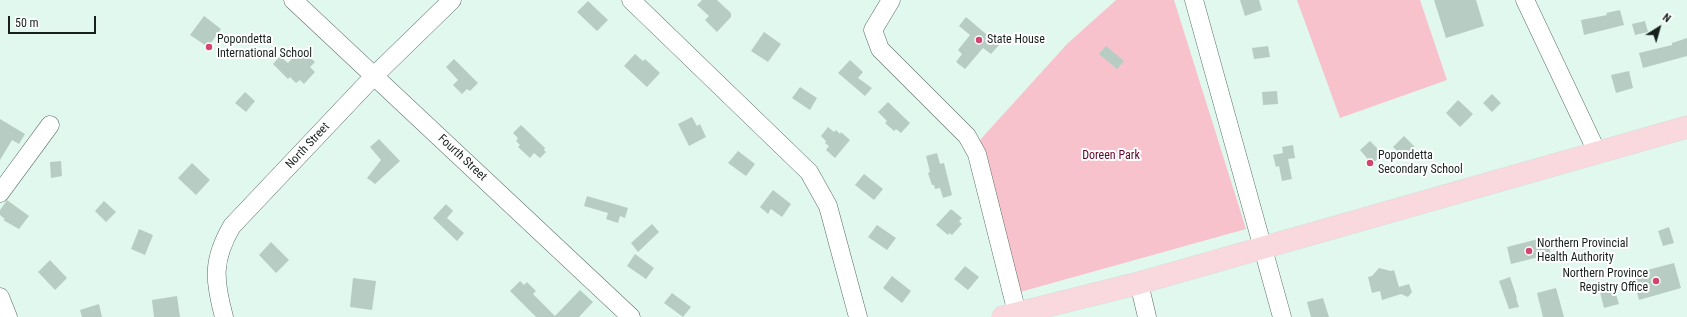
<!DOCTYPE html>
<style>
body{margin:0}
#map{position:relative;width:1687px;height:317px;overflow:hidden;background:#e1f8ef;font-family:"Roboto Condensed",sans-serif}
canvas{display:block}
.north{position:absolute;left:1639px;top:8px;width:40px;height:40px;-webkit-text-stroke:3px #fff;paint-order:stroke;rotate:37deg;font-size:11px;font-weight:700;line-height:16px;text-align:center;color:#17201c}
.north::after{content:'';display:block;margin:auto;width:14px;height:18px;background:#17201c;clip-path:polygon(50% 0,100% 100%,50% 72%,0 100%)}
.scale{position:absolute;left:8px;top:16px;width:88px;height:18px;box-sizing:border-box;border:2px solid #17201c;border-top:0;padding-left:5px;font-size:12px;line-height:14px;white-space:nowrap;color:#17201c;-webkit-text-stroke:3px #fff;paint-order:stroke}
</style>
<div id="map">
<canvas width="1687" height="317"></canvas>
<div class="north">N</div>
<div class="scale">50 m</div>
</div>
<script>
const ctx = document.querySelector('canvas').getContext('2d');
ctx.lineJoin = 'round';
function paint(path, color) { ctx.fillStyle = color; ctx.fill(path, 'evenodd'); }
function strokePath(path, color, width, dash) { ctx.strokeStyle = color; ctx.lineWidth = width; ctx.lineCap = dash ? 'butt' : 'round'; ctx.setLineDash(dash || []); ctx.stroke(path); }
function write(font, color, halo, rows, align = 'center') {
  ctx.font = font + ' "Roboto Condensed",sans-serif'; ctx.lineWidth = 4; ctx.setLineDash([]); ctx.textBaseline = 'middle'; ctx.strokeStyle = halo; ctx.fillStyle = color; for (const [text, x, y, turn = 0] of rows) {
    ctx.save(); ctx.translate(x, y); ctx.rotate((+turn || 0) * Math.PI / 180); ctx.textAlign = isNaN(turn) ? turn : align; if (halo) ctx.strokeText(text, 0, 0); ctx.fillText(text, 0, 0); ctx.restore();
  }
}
paint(new Path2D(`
 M1116 0H1174L1246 229 1020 292 980 140 1067 44Z
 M1297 0H1420L1447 80 1340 118Z`), '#f7c2cc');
paint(new Path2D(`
 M702 0H717L731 13V17L717 32 705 20 709 16 697 5Z
 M1240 0H1259L1262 10 1245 16Z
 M1434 0H1476L1484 26 1446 38Z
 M588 1 608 20 597 31 577 12Z
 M1620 10 1624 25 1584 35 1581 20 1607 15 1606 13Z
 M204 16 221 29 208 47 190 35Z
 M966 17 999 45 991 54 983 48 965 69 956 62 962 54 958 50 970 35 959 26Z
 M1645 21 1648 32 1635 35 1632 24Z
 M764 32 781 44 768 62 751 51Z
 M1687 38V56L1643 68 1639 53 1672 45V43Z
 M1106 46 1124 61 1117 69 1099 54Z
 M1268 46 1270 57 1254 59 1252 48Z
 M301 49 315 62 310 67 315 72 304 84 300 80 296 83 290 77 288 79 273 64 280 56 288 63Z
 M635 54 643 61 645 59 660 73 647 87 624 66Z
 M454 59 478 83 470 91 467 89 462 94 453 85 458 80 446 67Z
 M850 60 863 72 858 78 872 88 865 96 838 73Z
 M1629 71 1633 88 1616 93 1611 75Z
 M800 87 817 98 810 110 792 98Z
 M1277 91 1278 104 1263 105 1262 92Z
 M245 92 255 101 246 112 235 103Z
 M1492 94 1501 103 1492 112 1483 103Z
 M1458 100 1473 114 1460 127 1446 113Z
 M888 102 910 123 901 133 896 129 894 131 885 123 887 121 878 112Z
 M692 117 697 126 700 124 706 137 689 146 678 124Z
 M0 119 25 134 19 144 12 140 0 160Z
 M521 125 545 148 544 150 546 152 540 158 534 153 530 158 518 147 520 145 516 141 518 138 513 133Z
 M828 127 834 132 836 130 840 134 841 132 850 140 835 158 826 150 829 146 825 143 826 141 821 136Z
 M1404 136 1415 147 1404 157 1393 147Z
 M379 139 400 161 375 184 367 178 381 160 370 147Z
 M1370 141 1383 154 1372 164 1360 150Z
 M1293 145 1295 158 1288 159 1292 179 1282 181 1279 166 1276 167 1273 155 1283 153 1282 147Z
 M738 151 755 164 746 176 728 163Z
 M937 153 940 164 944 163 952 195 943 198 940 188 935 189 934 185H932L928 173 930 172 926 156Z
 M61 161 62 176 51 178 50 162Z
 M192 163 210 180 196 195 178 178Z
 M864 174 883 189 874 200 855 185Z
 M773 190 791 204 782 217 771 209 768 214 760 207Z
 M587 196 628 208 625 218 620 216 618 223 606 219 608 213 584 206Z
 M7 200 29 216 19 229 3 220 5 219 0 215V210Z
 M104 201 116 212 106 222 95 211Z
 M446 204 453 211 447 218 464 233 457 241 433 218Z
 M951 209 962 218 959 221 962 224 952 235 949 233 948 235 936 225Z
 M652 224 659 232 638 252 631 243Z
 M877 225 896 238 887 250 868 237Z
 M1669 227 1674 243 1663 246 1658 231Z
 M139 229 153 235 145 255 131 249Z
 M1546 237 1551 254 1511 264 1507 247Z
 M271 242 289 260 276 273 259 255Z
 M635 254 654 268 646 279 627 266Z
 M50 260 67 278 55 290 38 272Z
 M1674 263 1681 288 1639 300 1632 274Z
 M965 266 979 277 968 290 954 279Z
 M1379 268 1391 271 1394 270 1399 287 1409 284 1412 292 1408 297 1401 294 1382 300 1380 291 1372 293 1368 277 1372 276Z
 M892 276 911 291 902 303 883 288Z
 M1510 277 1517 298H1516L1519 307 1509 309 1499 281Z
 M353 278 376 281 372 310 350 307Z
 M520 281 524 285 527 282 536 291 533 294 555 316 580 290 593 302 579 317H536L510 291Z
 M1556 288 1564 317H1543L1537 293Z
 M1614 288 1619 304 1604 308 1600 292Z
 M672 293 691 307 683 317 664 303Z
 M177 296 180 317H154L152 300Z
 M1323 298 1329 317H1311L1307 302Z
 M99 304 102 317H82L80 310Z`), '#b7cdc4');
const minor = new Path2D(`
 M293 0 631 317
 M631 0 809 172 828 206 858 317
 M891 0 873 30 880 49 967 136 977 154 1017 313
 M1194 0 1282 317
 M1525 0 1597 152
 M0 193 50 125
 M1139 283 1147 317
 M0 297 8 317
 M224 317C214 280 212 260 232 226L374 76 452 0`);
const major = new Path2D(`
 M1003 317 1139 283 1687 127`);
strokePath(minor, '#586c64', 19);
strokePath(major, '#dadbdb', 23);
strokePath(minor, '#fff', 18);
strokePath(major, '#f9d8de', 22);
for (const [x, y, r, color] of [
 [979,40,4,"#d3456f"],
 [209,47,4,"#d3456f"],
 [1370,163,4,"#d3456f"],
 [1529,251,4,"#d3456f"],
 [1656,281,4,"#d3456f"]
]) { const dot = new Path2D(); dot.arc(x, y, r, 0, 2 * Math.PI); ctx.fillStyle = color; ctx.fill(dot); strokePath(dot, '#fff', 1.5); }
write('12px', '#17201c', '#fff', [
 ["Popondetta",217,40],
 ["International School",217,54],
 ["State House",987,40],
 ["Popondetta",1378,156],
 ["Secondary School",1378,170],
 ["Northern Provincial",1537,244],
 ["Health Authority",1537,258],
 ["Northern Province",1648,274,"right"],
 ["Registry Office",1648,288,"right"]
], 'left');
write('12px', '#17201c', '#fff', [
 ["North Street",308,146,-47],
 ["Fourth Street",462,158,43]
]);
write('12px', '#620128', '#fff', [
 ["Doreen Park",1111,156]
]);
</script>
